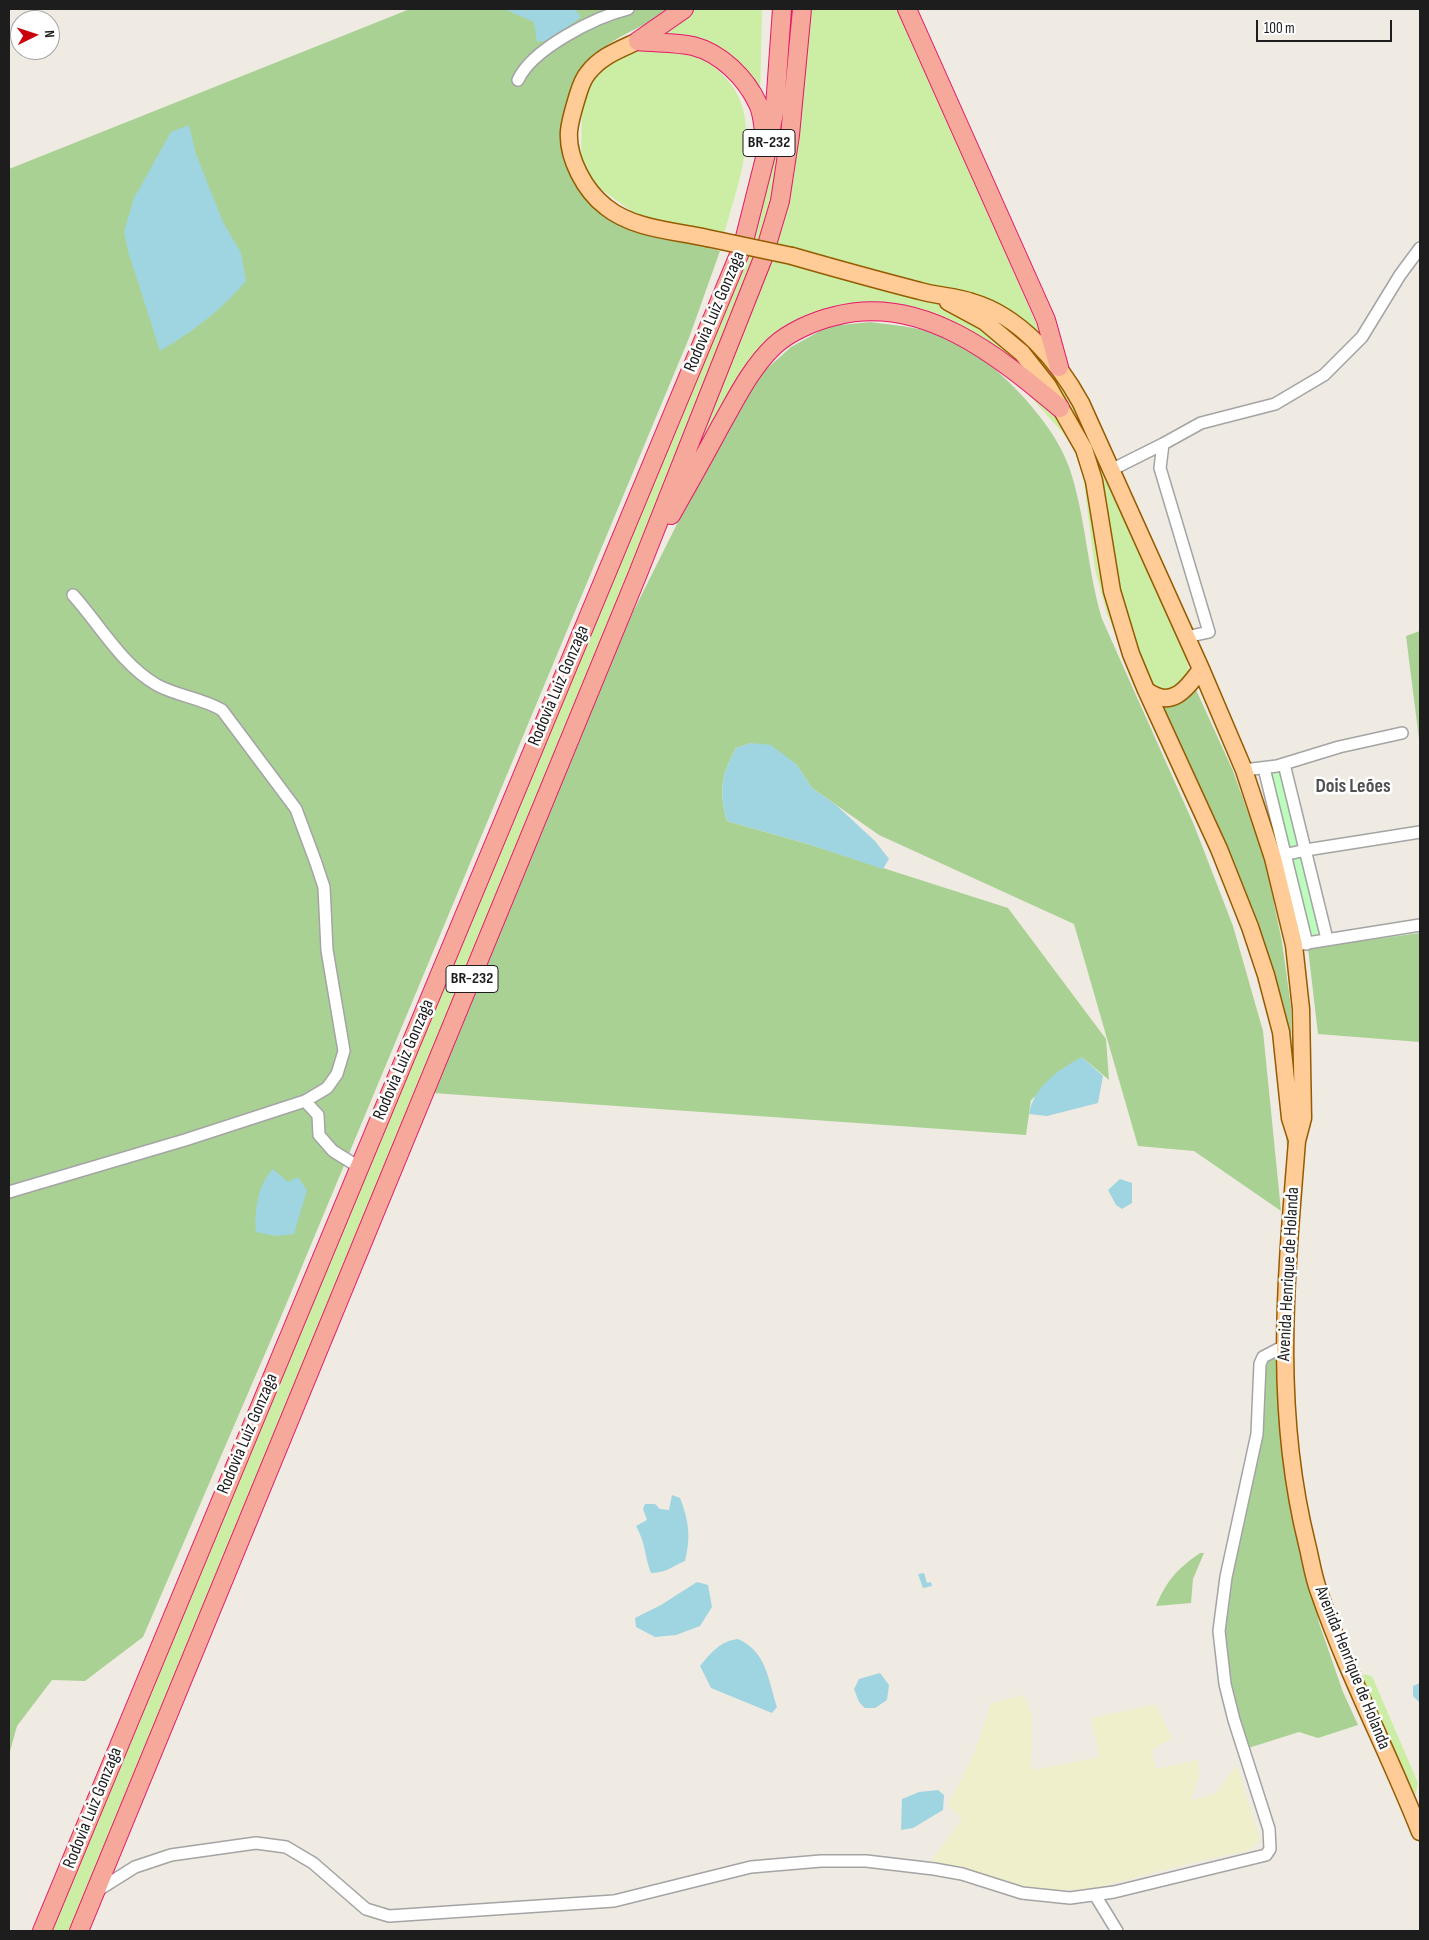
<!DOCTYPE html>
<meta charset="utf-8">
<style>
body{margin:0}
#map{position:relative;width:1429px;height:1940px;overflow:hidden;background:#efeae2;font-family:"Sofia Sans Condensed",sans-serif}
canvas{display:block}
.frame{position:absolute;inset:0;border:10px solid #1d1d1d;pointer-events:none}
.north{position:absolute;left:10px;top:10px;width:50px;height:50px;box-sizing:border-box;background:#fff;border:1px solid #a5a5a5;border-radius:50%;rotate:86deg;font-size:14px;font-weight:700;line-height:20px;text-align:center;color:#1d1d1d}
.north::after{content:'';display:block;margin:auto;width:18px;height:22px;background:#ca000d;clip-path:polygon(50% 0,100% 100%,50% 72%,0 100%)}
.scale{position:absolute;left:1256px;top:20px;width:136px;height:22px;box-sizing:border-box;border:2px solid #1d1d1d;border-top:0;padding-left:6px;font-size:15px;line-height:18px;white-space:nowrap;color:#1d1d1d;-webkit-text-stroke:4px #fff;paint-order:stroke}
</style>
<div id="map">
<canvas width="1429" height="1940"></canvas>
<div class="frame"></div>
<div class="north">N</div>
<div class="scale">100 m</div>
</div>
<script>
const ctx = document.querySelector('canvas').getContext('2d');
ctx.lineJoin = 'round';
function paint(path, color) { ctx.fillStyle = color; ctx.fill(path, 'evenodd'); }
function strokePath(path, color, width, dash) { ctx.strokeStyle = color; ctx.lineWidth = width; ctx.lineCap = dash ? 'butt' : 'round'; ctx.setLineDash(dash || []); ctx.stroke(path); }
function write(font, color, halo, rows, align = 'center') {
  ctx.font = font + ' "Sofia Sans Condensed",sans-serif'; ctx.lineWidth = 5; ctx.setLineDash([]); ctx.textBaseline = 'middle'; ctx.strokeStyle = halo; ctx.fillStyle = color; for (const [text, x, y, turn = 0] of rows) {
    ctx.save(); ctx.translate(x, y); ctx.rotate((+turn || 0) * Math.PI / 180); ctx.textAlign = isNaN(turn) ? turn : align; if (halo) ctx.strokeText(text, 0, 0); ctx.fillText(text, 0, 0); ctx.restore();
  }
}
paint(new Path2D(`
 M1024 1695 1032 1715 1031 1770 1100 1757 1091 1718 1156 1704 1172 1738 1152 1750 1156 1769 1198 1760 1199 1777 1190 1801 1216 1793 1237 1765 1260 1840 1250 1850 1183 1865 1093 1889 1059 1890 1016 1885 963 1867 930 1863 962 1819 948 1805 975 1752 991 1703Z`), '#efefcc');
paint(new Path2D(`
 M696 9H762L760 97 745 73 653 37Z
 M782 9H900L1064 388 1186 656 1190 678 1186 689 1141 693 1107 614 1095 569 1083 475 1071 442 1003 366 957 334 864 308 775 345 684 474 73 1931H42L741 250 763 258 878 283 743 245 767 150Z
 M640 49C678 50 704 51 729 82 764 124 736 188 724 235L641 218 591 182 581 158 582 107 591 83 614 58Z
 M1364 1674 1372 1676 1418 1783 1414 1801 1362 1680Z`), '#cceda4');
paint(new Path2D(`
 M410 9H672C649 25 620 33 599 52 548 98 553 188 614 222L720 251 689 338 280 1319 143 1637 85 1681 52 1680 17 1726 9 1755V169Z
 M871 322C897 326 934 328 956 341 997 364 1054 422 1069 467 1086 516 1087 569 1102 619L1194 825 1233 926 1263 1031 1281 1211 1194 1151 1138 1146 1074 924 879 835 812 788 796 764 751 743 736 748C721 777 719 790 727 821L808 844 1008 908 1106 1039 1109 1080 1082 1057 1031 1100 1026 1135 433 1093 590 707 630 618 700 478 752 382 791 347 829 326Z
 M1420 631V747L1406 636Z
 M1193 683 1233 771 1265 860 1282 942 1291 1007 1292 1087 1288 1157 1274 1019 1253 941 1160 700Z
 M1420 933V1042L1318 1034 1308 948Z
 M1276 1350 1282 1445 1319 1623 1343 1692 1358 1725 1318 1738 1299 1732 1242 1750 1219 1631 1245 1497 1259 1369Z
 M1200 1553H1204L1193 1579 1191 1603 1156 1606C1167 1580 1177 1569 1200 1553Z`), '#aad194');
paint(new Path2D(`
 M1276 770 1280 773 1298 841 1295 847 1288 846 1270 773Z
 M1294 856H1303L1321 935 1319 938H1309L1291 860Z`), '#bbfdbc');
paint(new Path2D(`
 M504 9H575L581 17 550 40 537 42 534 22Z
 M189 125 196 154 223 222 241 253 246 281C219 312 195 330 160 351L128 251 124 232 134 198 171 132Z
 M751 743 771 745 796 764 812 788 836 805 875 841 889 859 883 869 808 844 727 821C719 790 721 777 736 748Z
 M1082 1057 1103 1076 1098 1103 1047 1116 1029 1114C1034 1086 1058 1070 1082 1057Z
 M273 1169 288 1182 298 1177 307 1190 294 1234 276 1236 256 1232C254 1211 258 1184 273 1169Z
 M1120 1179 1132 1183V1203L1122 1209 1116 1205 1108 1190Z
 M672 1495 680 1498C689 1521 691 1537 685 1561 670 1567 669 1572 651 1573 644 1554 646 1544 636 1526L647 1520 643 1509 645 1504H655L660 1509 669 1510Z
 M924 1573 927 1583 931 1582 932 1586 923 1588 918 1574Z
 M697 1582 708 1585 712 1607 700 1626 676 1635 655 1637 636 1627 635 1618 661 1605Z
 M738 1639C767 1652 768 1680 777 1707L772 1713 711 1688 700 1666C711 1653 720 1641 738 1639Z
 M880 1673 889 1685 887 1700 875 1708H865L859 1702 854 1689 859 1679Z
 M1420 1683V1702H1419L1413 1696V1686Z
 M938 1790 944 1795 943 1810 913 1828 901 1830 902 1799 919 1792Z`), '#9fd5e0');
const minor = new Path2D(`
 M518 80C532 49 595 17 628 9
 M1111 470 1163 444
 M1186 637 1209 632 1160 468 1163 444 1201 423 1275 404 1324 375 1362 337 1400 275 1420 248
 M1284 764 1327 939
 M1264 768 1307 944
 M1244 770 1277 766 1339 747 1402 733
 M1279 856 1306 850 1420 832
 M1301 944 1420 925
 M305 1101 318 1115 319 1135 333 1151 359 1167
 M9 1192 185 1140 305 1101 327 1088 337 1074 344 1051 327 950 324 887 316 863 296 809 222 710C202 698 177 696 157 685 121 664 100 625 73 595
 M95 1892 135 1867 171 1855 256 1843 286 1847 313 1863 366 1909 389 1916 614 1901 751 1867 821 1861H866L934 1869 962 1874 1022 1893 1070 1898 1114 1892 1266 1855 1270 1849 1269 1829 1234 1720 1225 1684 1219 1631 1226 1577 1257 1434 1260 1364 1263 1357 1284 1346
 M1095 1895 1117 1931`);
const primary = new Path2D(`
 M638 41C619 50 601 56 588 73 581 81 579 92 576 101 573 111 570 121 569 131 567 158 585 191 606 207 633 229 675 231 707 238
 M792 256C834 268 877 280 920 291 937 296 955 296 972 302 1020 316 1058 361 1081 403L1201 669 1244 770 1273 858 1294 945 1301 1009 1303 1118 1297 1141C1286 1279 1273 1408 1307 1544 1311 1560 1313 1576 1319 1592 1347 1674 1388 1751 1420 1832
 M948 302 985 322 1022 353 1048 386 1084 449 1094 481 1112 591 1131 654 1146 690 1219 849 1250 927 1266 975 1281 1032 1290 1118 1297 1140
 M1146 690C1171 710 1187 689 1201 669`);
const trunk = new Path2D(`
 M907 9 1046 320 1059 367
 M638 41C656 43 675 42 693 46 721 53 746 78 758 104 763 114 763 127 765 138
 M638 41 684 9
 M671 515C688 485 705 455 721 425 737 397 751 368 774 346 789 332 814 321 835 316 922 293 998 356 1060 408
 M42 1931 743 245 767 150 775 107 782 9
 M79 1931 637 576 763 258 780 201 790 135 802 9`);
strokePath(minor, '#a4a4a4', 14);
strokePath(primary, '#965b00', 19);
strokePath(trunk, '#e4186b', 20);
strokePath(minor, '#fff', 11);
strokePath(primary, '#ffcc97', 16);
strokePath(trunk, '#f6a89a', 18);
const primaryBridge = new Path2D(`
 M707 238 792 256`);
strokePath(primaryBridge, '#965b00', 19, []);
strokePath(primaryBridge, '#ffcc97', 16);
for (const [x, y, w] of [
 [769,143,52],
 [472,979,52]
]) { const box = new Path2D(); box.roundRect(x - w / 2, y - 13.5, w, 27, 4); ctx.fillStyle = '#fff'; ctx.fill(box); strokePath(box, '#1d1d1d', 1); }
write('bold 16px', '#1d1d1d', null, [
 ["BR-232",769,143],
 ["BR-232",472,979]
]);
write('18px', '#1d1d1d', '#fff', [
 ["Rodovia Luiz Gonzaga",715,312,-67],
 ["Rodovia Luiz Gonzaga",559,686,-67],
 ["Rodovia Luiz Gonzaga",404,1060,-67],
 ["Avenida Henrique de Holanda",1289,1274,-87],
 ["Rodovia Luiz Gonzaga",248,1434,-67],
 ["Avenida Henrique de Holanda",1352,1668,68],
 ["Rodovia Luiz Gonzaga",93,1808,-68]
]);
write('bold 20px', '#505050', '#fff', [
 ["Dois Leões",1353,787]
]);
</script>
